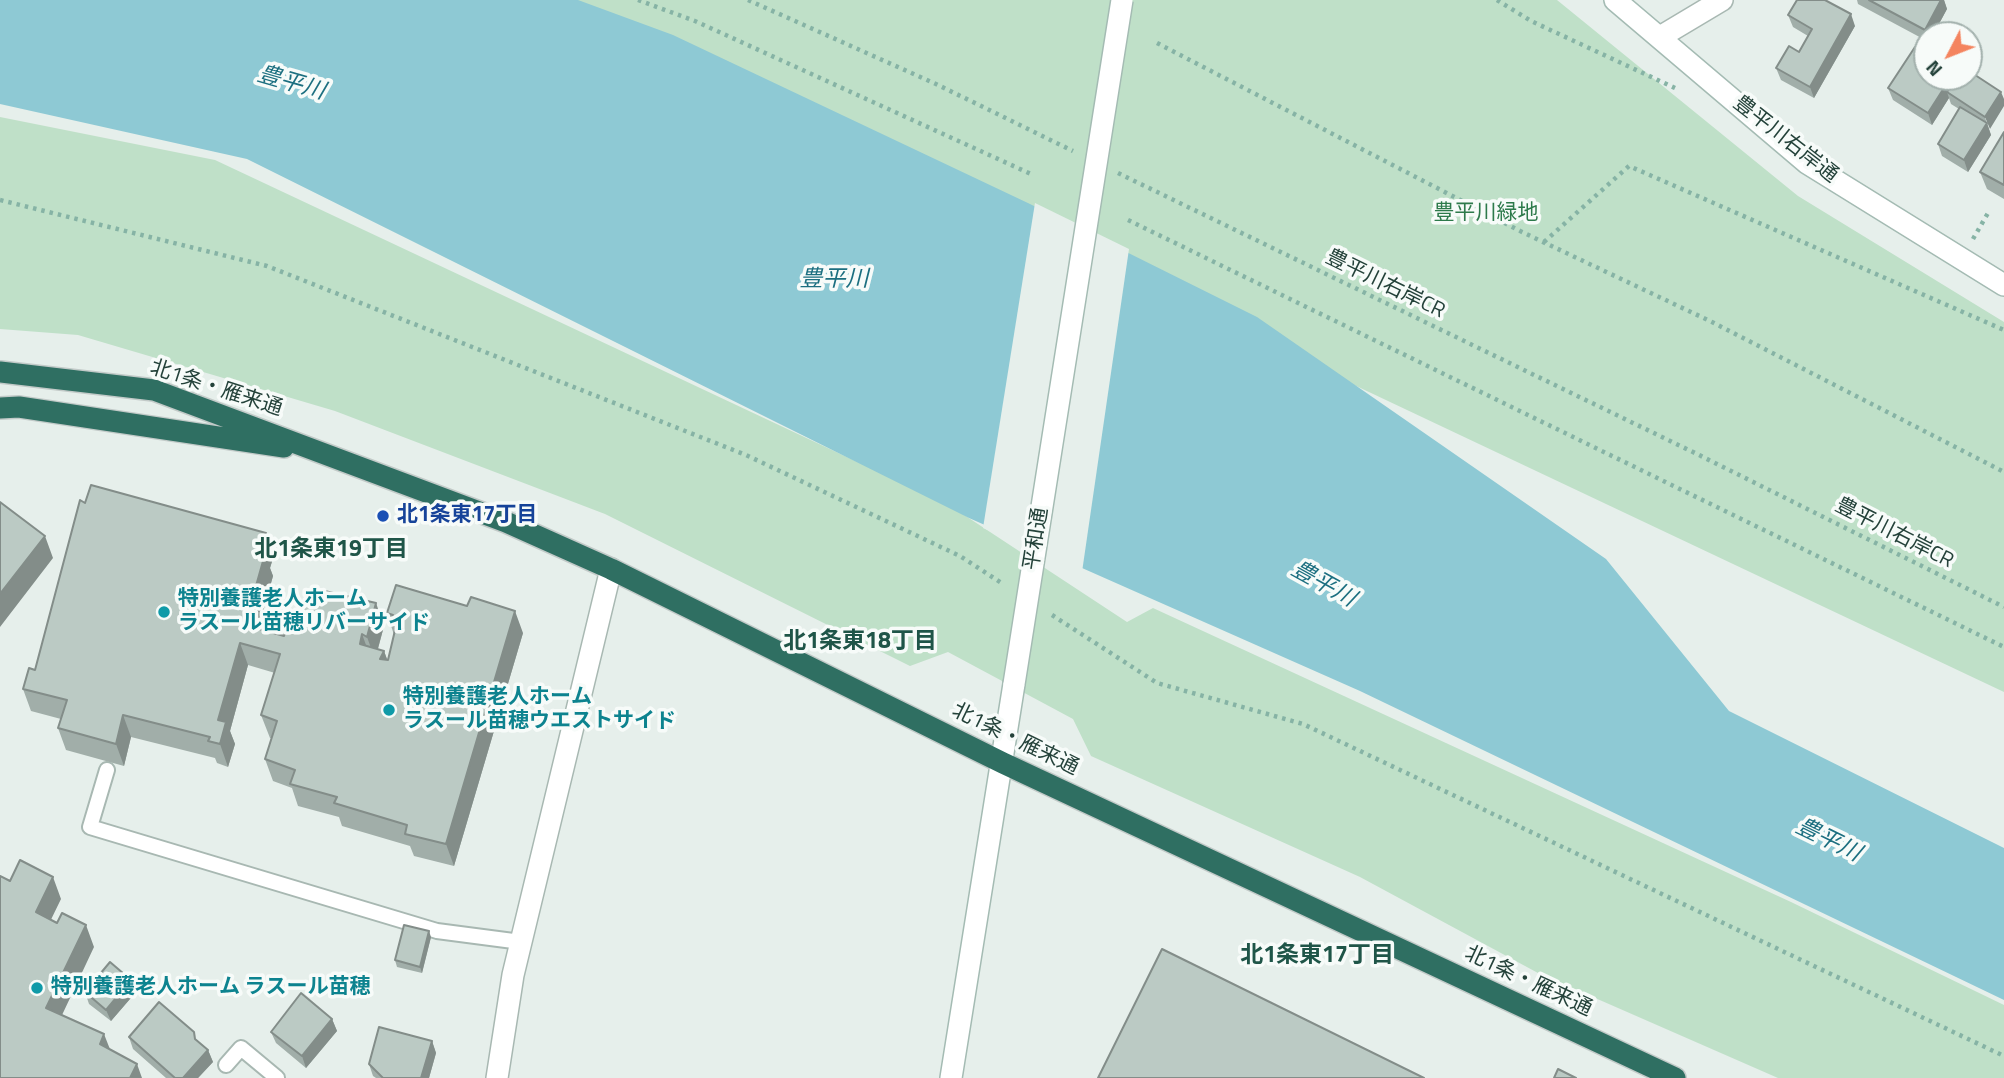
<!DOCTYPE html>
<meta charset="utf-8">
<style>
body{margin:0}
#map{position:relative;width:2004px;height:1078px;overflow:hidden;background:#e6efeb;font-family:"Titillium Web",sans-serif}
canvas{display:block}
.north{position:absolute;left:1913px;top:21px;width:70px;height:70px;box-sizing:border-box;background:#f7fbf9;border:2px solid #a3b1ad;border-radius:50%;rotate:228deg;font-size:19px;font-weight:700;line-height:28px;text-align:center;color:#24423a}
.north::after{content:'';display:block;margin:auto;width:24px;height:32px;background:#f4845f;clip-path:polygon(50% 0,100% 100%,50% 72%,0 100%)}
</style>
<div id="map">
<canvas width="2004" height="1078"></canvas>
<div class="north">N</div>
</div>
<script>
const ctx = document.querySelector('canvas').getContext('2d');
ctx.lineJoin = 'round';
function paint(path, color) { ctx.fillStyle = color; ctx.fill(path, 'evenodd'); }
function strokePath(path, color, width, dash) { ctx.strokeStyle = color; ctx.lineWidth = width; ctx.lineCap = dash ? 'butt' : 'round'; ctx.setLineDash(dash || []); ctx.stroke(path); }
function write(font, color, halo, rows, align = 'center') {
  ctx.font = font + ' "Titillium Web","Noto Sans JP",sans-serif'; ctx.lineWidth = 7; ctx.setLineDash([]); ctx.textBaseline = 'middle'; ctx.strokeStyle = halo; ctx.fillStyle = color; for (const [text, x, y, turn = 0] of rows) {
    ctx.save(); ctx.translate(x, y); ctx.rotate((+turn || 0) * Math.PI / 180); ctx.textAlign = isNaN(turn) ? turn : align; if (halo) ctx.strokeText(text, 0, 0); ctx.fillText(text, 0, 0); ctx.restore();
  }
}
paint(new Path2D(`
 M570 0H1557L1798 196 2004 322V692L1316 367Z
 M0 117 215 160 949 505 1127 622 1153 608 1791 902 2004 1005V1078H1778L1538 973 1360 877 1091 756 1073 719 948 652 910 666 605 514 335 411 78 335 0 329Z`), '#bfe0c8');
paint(new Path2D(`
 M0 0H578L673 35 1030 204 1257 317 1606 559 1729 711 2004 848V1000L1360 691 969 518 247 159 0 104Z`), '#8ec9d4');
paint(new Path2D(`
 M1035 203 1129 249 1082 572 983 528Z`), '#e6efeb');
const lane = new Path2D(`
 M107 770 90 827 437 931 521 942
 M226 1065 241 1048 277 1078`);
const street = new Path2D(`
 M1660 37 1722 0
 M497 1078 513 975 611 569`);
const secondary = new Path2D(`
 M1615 0 1807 163 2004 285
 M951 1078 1014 684`);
const highway = new Path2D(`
 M0 372 154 390 506 522 611 569 1003 763 1675 1078
 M0 408 19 407 284 447`);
strokePath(lane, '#a8b8b2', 18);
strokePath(street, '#a8b8b2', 24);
strokePath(secondary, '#a4bbb3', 24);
strokePath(highway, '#c2cac8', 24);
strokePath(new Path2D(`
 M638 0 695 21 1031 174
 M748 0 936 84 1073 151
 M1497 0 1531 21 1675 88
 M1157 43 1522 232 1712 322 2004 472
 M1118 173 1697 454 2004 607
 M0 200 267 266 746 455 960 556 1003 584
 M1128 220 2004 647
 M1973 239 1988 213
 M1544 242 1629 166 2004 330
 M1052 615 1157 683 1303 724 2004 1056`), '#86b3a5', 4.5, [3.5, 5]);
strokePath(lane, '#fff', 14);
strokePath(street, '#fff', 21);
strokePath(secondary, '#fff', 21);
strokePath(highway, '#2f6f62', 21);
const secondaryBridge = new Path2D(`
 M1014 684 1122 0`);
strokePath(secondaryBridge, '#a4bbb3', 24, []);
strokePath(secondaryBridge, '#fff', 21);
paint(new Path2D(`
 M1857 0H1944L1947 9 1933 35H1927V41L1858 4Z
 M1788 15 1855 26 1814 98 1781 80 1776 68 1799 52 1808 36 1793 27Z
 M1969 71 1991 135 1968 172 1942 156 1938 144 1959 109 1951 104 1949 98 1932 125 1893 100 1888 88 1927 77 1956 78Z
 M2004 132V199L1987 189 1980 172Z
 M85 503 266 533 274 555 270 568 273 576 258 629 284 636 293 630 384 626 378 649 384 651 387 659 388 660 394 635 387 613 523 633 454 866 414 856 410 846 342 826 339 817 298 806 292 788 273 781 265 759 272 738H270L261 715 275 673 248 665 230 731 235 744 228 767 217 763 215 758 131 737 124 766 66 750 58 728 61 719 31 711 23 689 35 670Z
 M431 937 422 973 397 967 395 960Z
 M131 980 136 992 111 1021 89 1004 85 992Z
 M332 1019 337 1031 306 1068 276 1043 271 1032Z
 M129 1037 198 1041 208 1050 213 1062 198 1078H166L133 1049Z
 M432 1041 436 1053 429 1078H376L373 1076 369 1064Z`), '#a1aea9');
paint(new Path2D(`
 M1941 0H1944L1947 9 1933 35H1927V37L1925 30Z
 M1851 14 1855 26 1814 98 1810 87Z
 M1951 77H1955L1958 85 1947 92 1949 98 1932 125 1928 113Z
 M2001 92 2004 99V106L1990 129 1985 117Z
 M1987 123 1991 135 1968 172 1964 160Z
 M266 533 274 555 270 568 273 576 253 647 245 625 260 551Z
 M45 536 53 558 0 627V594Z
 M376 603 384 626 375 659 367 637Z
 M515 611 523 633 454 866 446 844Z
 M362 634 370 656 360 644Z
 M240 643 248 665 230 731 235 744 228 767 220 744 218 720Z
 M384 651 392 673 380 659Z
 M123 715 131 737 124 766 116 744Z
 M53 877 61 899 44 934 36 912Z
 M86 925 94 947 55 1030 46 1008Z
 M429 931 431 937 422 973 420 967Z
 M131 980 136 992 111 1021 106 1010Z
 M332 1019 337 1031 306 1068 302 1056Z
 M104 1034 113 1057 100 1044Z
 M432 1041 436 1053 429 1078H421Z
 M208 1050 213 1062 198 1078H183Z
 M137 1064 142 1078H130Z`), '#838d89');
const building = new Path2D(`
 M1797 0H1825L1851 14 1810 87 1776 68 1789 46 1799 52 1812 29 1788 15Z
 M1869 0H1941L1925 30Z
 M1915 47 1927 55V77H1951L1928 113 1888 88Z
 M1969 71 2001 92 1985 117 1947 92 1956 77H1969Z
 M1960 107 1987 123 1964 160 1938 144Z
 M2004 132V185L1980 172Z
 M91 485 266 533 260 551 265 554 245 625 284 636 286 629 293 630 300 600 307 602 312 588 376 603 367 637 362 634 360 644 384 651 380 659 388 660 396 626 390 623 393 615 387 613 396 585 467 606 471 597 515 611 446 844 405 834 407 825 334 803 337 797 290 784 295 770 265 759 277 721 261 715 280 654 240 643 218 720 226 722 220 744 208 741 210 737 123 715 116 744 58 728 67 700 23 689 29 668 35 670 80 500 85 503Z
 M0 502 45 536 0 594Z
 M20 860 53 877 36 912 57 923 62 913 86 925 46 1008 104 1034 100 1044 137 1064 130 1078H0V876L10 881Z
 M404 925 429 931 420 967 395 960Z
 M1162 949 1424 1078H1098Z
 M110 962 131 980 106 1010 85 992Z
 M301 993 332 1019 302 1056 271 1032Z
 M159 1002 194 1032 195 1039 208 1050 183 1078H175L129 1037Z
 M379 1027 432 1041 421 1078H383L369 1064Z
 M1558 1069 1576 1078H1554Z`);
paint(building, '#bbcac4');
strokePath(building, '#838d89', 2);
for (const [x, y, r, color] of [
 [383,516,7,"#1a4fb4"],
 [164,612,7,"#0f9aa8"],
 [389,710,7,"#0f9aa8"],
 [37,988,7,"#0f9aa8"]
]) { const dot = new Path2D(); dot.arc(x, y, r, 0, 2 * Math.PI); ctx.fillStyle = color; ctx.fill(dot); strokePath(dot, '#f7fbf9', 2.5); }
write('21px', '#24423a', '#f7fbf9', [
 ["豊平川右岸通",1785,140,38],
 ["豊平川右岸CR",1385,285,26],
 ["北1条・雁来通",216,389,18],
 ["豊平川右岸CR",1894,534,27],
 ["平和通",1037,539,-81],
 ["北1条・雁来通",1015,740,26],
 ["北1条・雁来通",1528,982,25]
]);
write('21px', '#2d7a4b', '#f7fbf9', [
 ["豊平川緑地",1486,214]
]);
write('bold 21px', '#164399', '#f7fbf9', [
 ["北1条東17丁目",397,516]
], 'left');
write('bold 21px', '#0d838f', '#f7fbf9', [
 ["特別養護老人ホーム",178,600],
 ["ラスール苗穂リバーサイド",178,624],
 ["特別養護老人ホーム",403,698],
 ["ラスール苗穂ウエストサイド",403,722],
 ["特別養護老人ホーム ラスール苗穂",51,988]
], 'left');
write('italic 23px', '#1c6f80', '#f7fbf9', [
 ["豊平川",291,84,16],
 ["豊平川",834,280],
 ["豊平川",1323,585,29],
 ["豊平川",1828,841,26]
]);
write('bold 23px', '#1f5548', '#f7fbf9', [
 ["北1条東19丁目",331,550],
 ["北1条東18丁目",860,642],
 ["北1条東17丁目",1317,956]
]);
</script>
